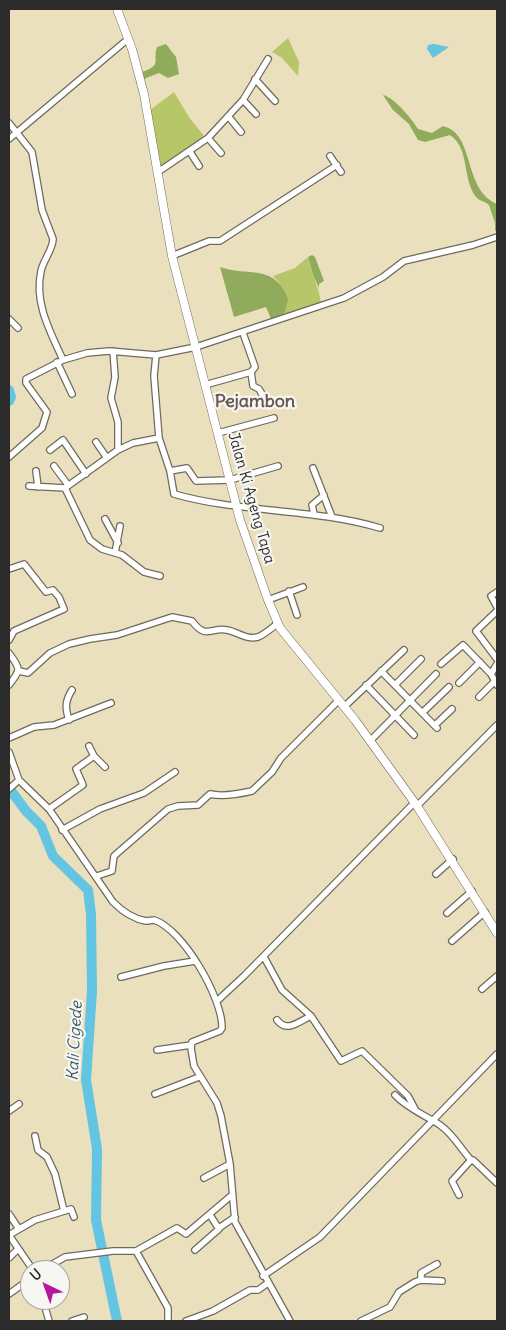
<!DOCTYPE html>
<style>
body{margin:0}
#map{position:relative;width:506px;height:1330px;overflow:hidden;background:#eae0bd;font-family:Delius,sans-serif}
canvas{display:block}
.frame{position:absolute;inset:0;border:10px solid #2b2b2b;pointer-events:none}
.north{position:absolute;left:20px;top:1260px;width:50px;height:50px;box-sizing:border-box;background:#f6f6f2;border:1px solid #a5a5a2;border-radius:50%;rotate:318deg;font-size:14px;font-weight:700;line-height:20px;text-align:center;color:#2b2b2b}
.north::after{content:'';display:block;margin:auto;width:18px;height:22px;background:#b5179e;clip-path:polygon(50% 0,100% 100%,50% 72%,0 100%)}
</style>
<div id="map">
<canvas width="506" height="1330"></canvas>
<div class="frame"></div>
<div class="north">U</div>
</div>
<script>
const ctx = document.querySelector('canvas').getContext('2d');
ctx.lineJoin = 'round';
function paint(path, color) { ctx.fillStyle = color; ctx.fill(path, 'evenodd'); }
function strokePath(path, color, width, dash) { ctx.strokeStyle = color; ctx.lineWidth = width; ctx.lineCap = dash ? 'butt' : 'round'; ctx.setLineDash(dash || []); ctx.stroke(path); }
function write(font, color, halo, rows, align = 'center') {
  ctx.font = font + ' Delius,sans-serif'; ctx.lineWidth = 4.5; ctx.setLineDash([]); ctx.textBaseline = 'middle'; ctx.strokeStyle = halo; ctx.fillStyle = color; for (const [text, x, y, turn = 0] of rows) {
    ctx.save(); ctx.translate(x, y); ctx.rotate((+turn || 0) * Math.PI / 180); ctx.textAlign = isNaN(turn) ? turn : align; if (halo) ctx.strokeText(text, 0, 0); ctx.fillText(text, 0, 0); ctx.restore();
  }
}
paint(new Path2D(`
 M288 38 299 62 298 76 282 58 272 52Z
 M174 92 189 117 204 136 160 169 150 110Z
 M308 257C311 273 319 287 321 303L284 315C287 298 286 289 273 276L295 268Z`), '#b7c668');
paint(new Path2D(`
 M166 44 176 57 179 74 168 78 159 73 144 79 142 72C163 65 152 61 157 47Z
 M383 95C394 97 412 119 418 129L432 133 443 126C476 134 462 189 497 204V230L495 231V223L489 205C485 201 479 201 476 197 462 179 470 148 450 135L425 142 418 140 409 124 393 110Z
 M312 255 315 257 324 281 319 284V288L313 275 308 257Z
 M220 267C248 277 275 263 288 299L284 315 271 319 266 307 234 317Z`), '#91ab5c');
paint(new Path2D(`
 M433 44H434L449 47 433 58 427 49 428 45Z`), '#63c5e1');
strokePath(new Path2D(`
 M9 390 11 397 9 401
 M9 788 26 811 41 826 53 856 88 890 91 914 92 991 86 1080 97 1149 96 1220 117 1321`), '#63c5e1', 10);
const street = new Path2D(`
 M255 79 275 101
 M243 100 256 114
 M228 116 241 132
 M9 123 32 152 42 210 53 239C53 249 43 261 41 271 34 303 50 331 63 360
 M208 138 221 153
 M9 139 128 39
 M190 152 199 166
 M330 156 341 172
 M158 172 208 138 243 100 268 59
 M172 256 209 241H220L337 165
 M9 319 18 328
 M113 351 115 377 111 398 118 422V450
 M156 355 154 376 159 438 133 443 118 450 65 488 90 540 102 549 122 555 144 572 160 576
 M57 362 72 394
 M251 372 253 386 259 389 266 401
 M205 385 251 372 255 367 243 333
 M218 433 274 418
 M159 438 170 471 174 494C240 513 312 508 380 528
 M96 442 107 458
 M50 450 63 440 86 474
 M9 457 42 428 47 412 26 383V379L63 360 87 353 109 351 156 355 196 347 344 298 383 277 404 261 473 245 497 237
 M54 466 68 485
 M313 468 332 517
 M36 471 38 487
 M170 471 187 468 196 481 230 480 278 466
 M29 486 65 488
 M314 514 312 505 324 495
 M105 519 118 543
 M115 553 120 526
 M9 569 24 564 46 592 53 590 59 597 64 609 14 631 9 640
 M289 591 297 615
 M497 592 491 596 497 607
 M268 600 303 587
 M497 611 476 631 497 659
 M9 653C21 670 21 669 9 685
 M441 664 463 645 491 674 497 685
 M19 671 28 673 50 653 69 644 90 639 117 635 172 617 192 621C206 640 211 627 227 630 238 632 246 640 258 637 265 634 272 628 278 623
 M381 671 437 728
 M491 674 497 664
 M459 683 480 662
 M366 685 414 735
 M395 685 421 659
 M479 697 494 682
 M344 707 404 650
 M422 713 449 687
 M69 720C65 708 65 701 72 690
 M435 725 452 709
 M9 738 34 727 54 725 111 703
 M371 740 436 674
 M89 746 94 756 105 767
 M9 752 19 780 49 809 113 902C122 911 133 919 146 921 147 921 153 920 154 920 183 929 223 999 222 1028L220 1031 192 1042 191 1048 194 1066 217 1103 221 1116 230 1164 235 1222 290 1321
 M9 789 19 780
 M417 806 497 725
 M49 809 83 785 76 769 94 756
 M62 830 100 809 144 793 175 772
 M436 874 453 859
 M97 876 112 871 114 856 168 809 178 806 198 805 210 794C222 797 239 794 252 791L272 772 281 758 339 700
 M447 913 472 891
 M452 941 485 912
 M264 957 282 990 311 1016 341 1061 362 1051 408 1096 415 1109
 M121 977 164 966 195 961
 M482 989 497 976
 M217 1001 244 976 415 802
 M277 1020C287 1033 298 1022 311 1016
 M157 1050 191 1045
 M155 1094 199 1077
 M395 1095C408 1109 425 1115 440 1125 454 1135 460 1148 471 1160L452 1181 459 1195
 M9 1111 19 1104
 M35 1136 38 1150 47 1157 55 1174 64 1211
 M471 1160H473L497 1183
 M204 1178 230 1164
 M9 1214 19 1229
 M219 1228 235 1217
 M195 1250 219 1229 210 1215
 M136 1251 168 1308V1321
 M9 1258 18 1249
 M33 1270 9 1235 35 1220 71 1209 74 1217
 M42 1270 65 1257 113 1251H136L177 1228 186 1234 232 1195
 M263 1276 320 1237 497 1054
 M421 1280V1273L437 1264
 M9 1294 30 1279
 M43 1300 49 1321
 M72 1321 84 1317
 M186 1321 213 1311 250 1290H258L268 1283
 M361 1321 390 1307 399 1292 415 1282 421 1280 442 1281`);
const secondary = new Path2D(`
 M117 9 132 49 144 94 172 256 240 520 268 600 280 628 355 720 417 806 497 933`);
strokePath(street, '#6e6a5e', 8);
strokePath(secondary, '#6e6a5e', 9);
strokePath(street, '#fff', 5.5);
strokePath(secondary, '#fff', 8);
write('15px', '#2b2b2b', '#f6f6f2', [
 ["Jalan Ki Ageng Tapa",251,498,74]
]);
write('italic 16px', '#3c5962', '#f6f6f2', [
 ["Kali Cigede",75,1041,-87]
]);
write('bold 18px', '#685650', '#f6f6f2', [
 ["Pejambon",255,402]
]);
</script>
